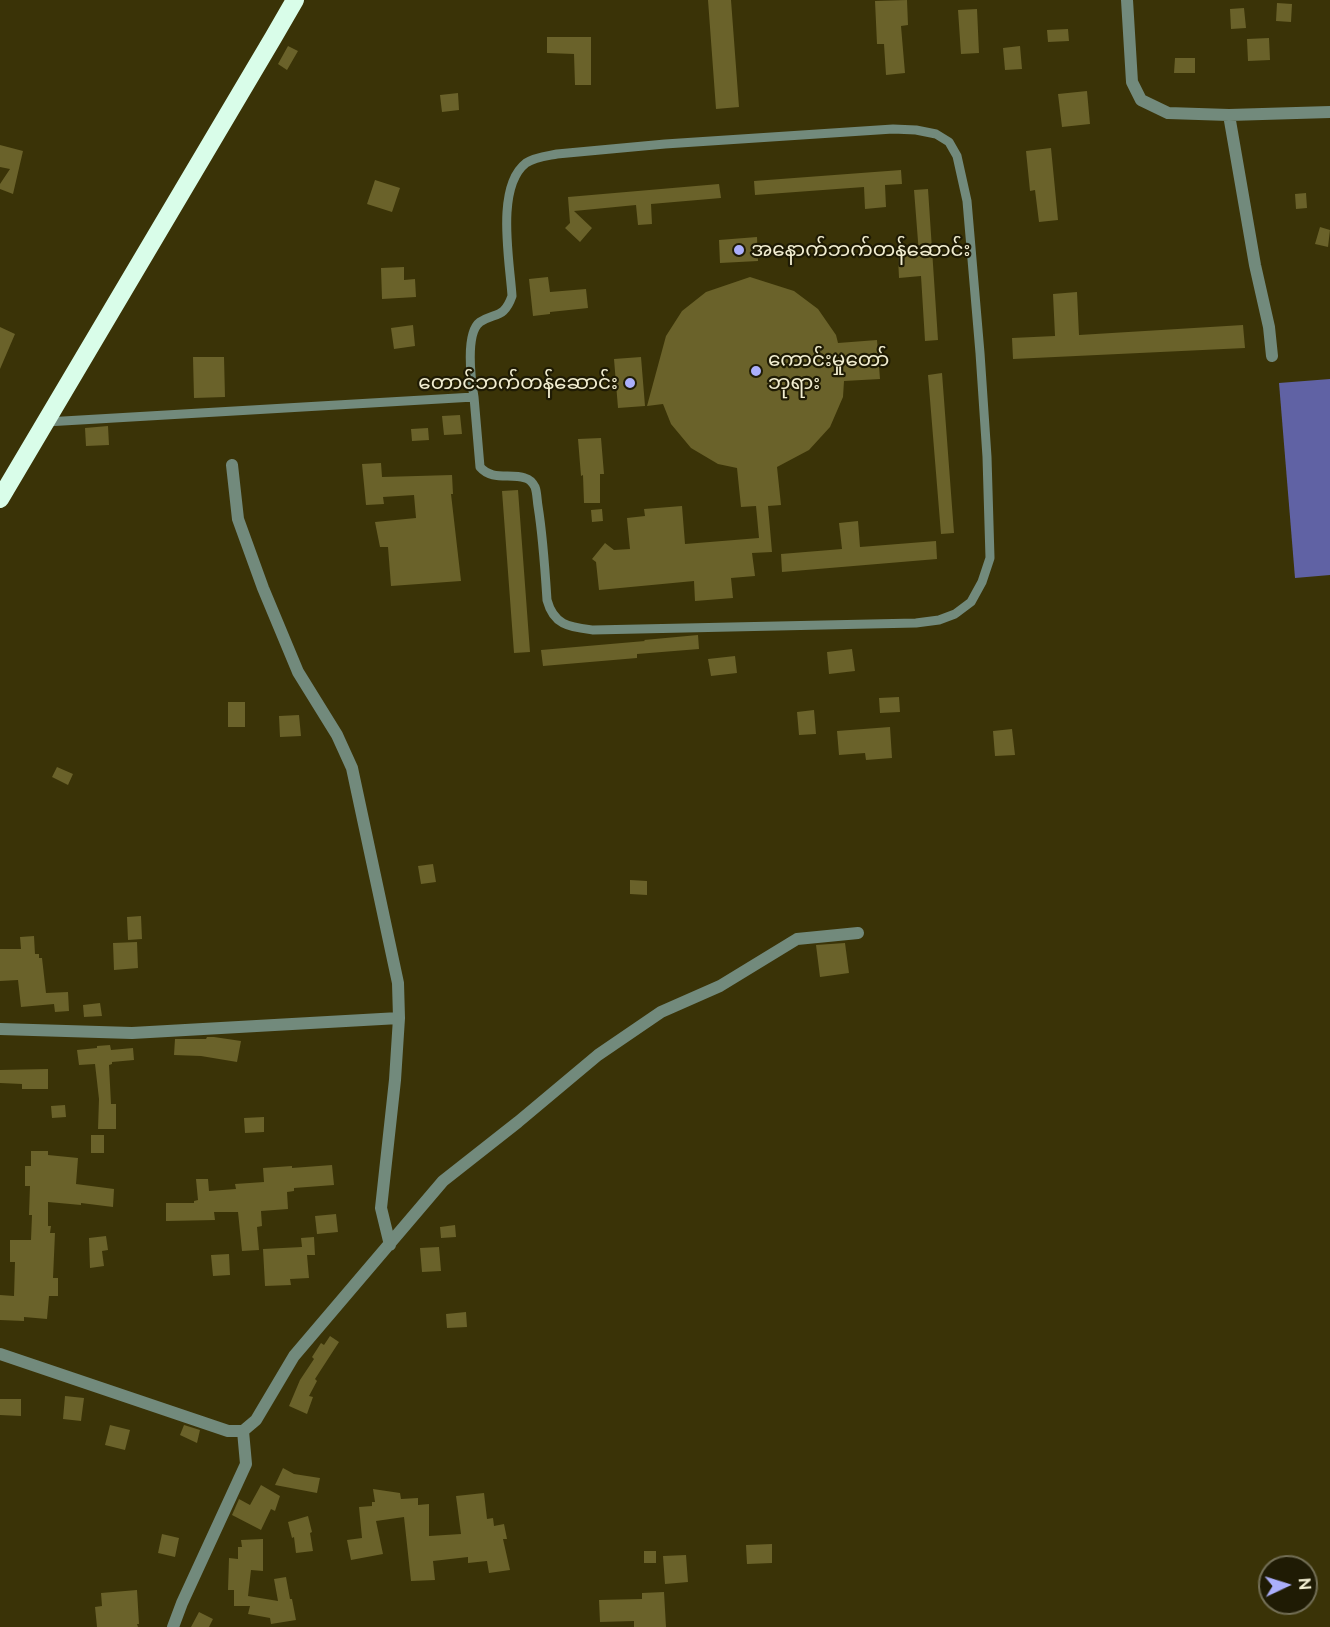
<!DOCTYPE html>
<meta charset="utf-8">
<style>
body{margin:0}
#map{position:relative;width:1330px;height:1627px;overflow:hidden;background:#3a3307;font-family:Raleway,sans-serif}
canvas{display:block}
.north{position:absolute;left:1258px;top:1555px;width:60px;height:60px;box-sizing:border-box;background:#1f1b04;border:2px solid #736f56;border-radius:50%;rotate:86deg;font-size:16px;font-weight:700;line-height:24px;text-align:center;color:#f2eed1}
.north::after{content:'';display:block;margin:auto;width:21px;height:27px;background:#abaffb;clip-path:polygon(50% 0,100% 100%,50% 72%,0 100%)}
</style>
<div id="map">
<canvas width="1330" height="1627"></canvas>
<div class="north">N</div>
</div>
<script>
const ctx = document.querySelector('canvas').getContext('2d');
ctx.lineJoin = 'round';
function paint(path, color) { ctx.fillStyle = color; ctx.fill(path, 'evenodd'); }
function strokePath(path, color, width, dash) { ctx.strokeStyle = color; ctx.lineWidth = width; ctx.lineCap = dash ? 'butt' : 'round'; ctx.setLineDash(dash || []); ctx.stroke(path); }
function write(font, color, halo, rows, align = 'center') {
  ctx.font = font + ' Raleway,"Noto Sans Myanmar",sans-serif'; ctx.lineWidth = 4.5; ctx.setLineDash([]); ctx.textBaseline = 'middle'; ctx.strokeStyle = halo; ctx.fillStyle = color; for (const [text, x, y, turn = 0] of rows) {
    ctx.save(); ctx.translate(x, y); ctx.rotate((+turn || 0) * Math.PI / 180); ctx.textAlign = isNaN(turn) ? turn : align; if (halo) ctx.strokeText(text, 0, 0); ctx.fillText(text, 0, 0); ctx.restore();
  }
}
paint(new Path2D(`
 M1330 379V575L1295 578 1279 383Z`), '#6062a4');
paint(new Path2D(`
 M708 0H731L739 107 716 109Z
 M907 0 908 25 901 26 905 73 886 75 884 44H877L875 1Z
 M1277 3 1292 4 1291 22 1276 21Z
 M1244 8 1246 28 1231 29 1230 9Z
 M977 9 979 53 961 54 958 10Z
 M1068 29 1069 41 1048 42 1047 30Z
 M547 37H591V85H575L574 54 547 53Z
 M1269 38 1270 60 1248 61 1247 39Z
 M288 46 298 51 287 70 278 64Z
 M1020 46 1022 69 1005 70 1003 48Z
 M1175 58H1195V73H1174Z
 M1087 91 1090 124 1062 127 1058 94Z
 M458 93 459 110 442 112 440 95Z
 M0 145 23 151 13 194 0 189V184L10 169 0 167Z
 M1051 148 1058 220 1039 222 1035 190 1030 191 1026 151Z
 M901 170 902 184 885 185 886 207 865 209 864 187 755 195 754 181Z
 M375 180 400 188 392 212 367 204Z
 M719 184 721 198 651 204 652 224 638 225 636 205 574 211 592 228 580 242 565 228 570 223 568 197Z
 M928 189 938 340 925 341 921 276 899 278 898 256 919 254 914 190Z
 M1306 193 1307 208 1296 209 1295 194Z
 M1320 227 1330 230 1328 247 1315 244Z
 M757 237 758 261 720 263 719 240Z
 M404 267V280L415 279 416 297 382 299 381 268Z
 M548 277 550 292 586 289 588 308 550 312V314L533 316 529 279Z
 M750 277 794 291 818 309 836 335 838 343 877 340 880 379 844 381 843 397 830 427 809 450 777 467 781 505 768 506 772 552 752 553 755 576 731 578 733 598 695 601 694 581 599 590 596 562 592 559 605 543 614 550 630 549 627 518 645 516 644 509 682 506 685 544 759 538 756 506 741 507 737 468 718 464 691 448 671 424 663 404 647 406 666 336 682 311 706 292Z
 M1077 292 1079 335 1243 325 1245 348 1013 359 1012 338 1055 336 1053 294Z
 M413 325 415 346 394 349 391 328Z
 M0 327 15 334 0 369Z
 M193 357H224L225 397 194 398Z
 M641 357 645 406 618 408 614 359Z
 M942 373 954 533 941 534 928 375Z
 M460 415 462 434 444 435 442 416Z
 M108 426 109 445 86 446 85 428Z
 M428 428 429 440 412 441 411 429Z
 M601 438 604 474H600V503H584L583 475 581 476 578 439Z
 M381 463 382 477 452 475 453 494H451L461 581 391 586 388 547H380L375 522 416 518 414 495 383 497 384 504 366 505 362 464Z
 M518 490 530 652 514 653 502 491Z
 M602 509 603 521 592 522 591 510Z
 M858 521 860 547 936 541 937 559 782 572 781 554 842 549 839 523Z
 M698 635 699 649 637 654V658L543 666 541 650 645 641 644 640Z
 M852 649 855 671 829 674 827 652Z
 M735 656 737 673 711 676 708 659Z
 M899 697 900 712 880 713 879 698Z
 M228 702H245V727H228Z
 M814 710 816 734 799 735 797 712Z
 M299 715 301 736 280 737 279 716Z
 M890 727 892 758 866 760 865 753 839 755 837 731Z
 M1012 729 1015 755 995 756 993 731Z
 M57 767 73 774 68 785 52 777Z
 M433 864 436 882 421 884 418 866Z
 M630 880 647 881V895L630 894Z
 M141 916 142 939 128 940 127 917Z
 M34 936 35 954H39V958H42L46 993 68 992 69 1011 55 1012 54 1004 21 1007 18 980 0 981V949H21L20 937Z
 M137 942 138 968 114 970 113 943Z
 M845 943 849 973 820 977 816 945Z
 M100 1003 102 1016 84 1017 83 1005Z
 M207 1037H214L241 1041 237 1062 201 1056 174 1055 175 1039H206Z
 M110 1045 111 1050 133 1048 134 1060 112 1062V1064L109 1065 111 1104H116V1129H98L99 1099 95 1064 79 1065 77 1050 97 1048V1046Z
 M48 1069V1089H22V1084L0 1083V1070Z
 M65 1105 66 1117 52 1118 51 1106Z
 M264 1117V1132L245 1133 244 1118Z
 M91 1135H104V1153H91Z
 M31 1151H48V1155L78 1158 76 1184 114 1189 113 1207 81 1203V1205L48 1202V1226H51L50 1233H55L53 1278H58V1296H49L47 1319 24 1317V1321L0 1320V1295L14 1296 15 1262H10V1240H31L32 1215H29L30 1186H25V1166H31Z
 M332 1165 334 1185 294 1188V1191L287 1192 288 1209 261 1211 262 1226 257 1227 259 1250 242 1251 238 1212H214L215 1220 166 1221V1203H194V1201L198 1200 196 1179H208L209 1191 236 1189 235 1184 264 1182 263 1168 292 1166V1168Z
 M336 1214 338 1232 317 1234 315 1216Z
 M455 1225 456 1237 441 1238 440 1227Z
 M106 1236 108 1250 102 1251 104 1266 90 1268 89 1238Z
 M314 1237 315 1255H307L309 1278 290 1279 291 1285 265 1286 263 1249 302 1247 301 1238Z
 M439 1247 441 1271 422 1272 420 1248Z
 M229 1254 230 1275 213 1276 211 1255Z
 M466 1312 467 1327 447 1328 446 1314Z
 M330 1336 339 1342 315 1379 317 1381 309 1396 313 1397 307 1414 289 1406 300 1380 314 1359 312 1357 321 1343 324 1345Z
 M65 1396 84 1398 81 1421 63 1419Z
 M0 1399H21V1416L0 1415Z
 M110 1425 130 1430 125 1450 105 1445Z
 M184 1425 200 1430 197 1443 180 1435Z
 M283 1468 294 1474 320 1478 317 1493 275 1485Z
 M261 1485 280 1496 275 1511 271 1509 261 1530 232 1515 239 1499 250 1505Z
 M373 1489 400 1493 401 1499 418 1498V1505L429 1504V1536L461 1534 456 1496 484 1493 487 1519 493 1518 494 1526 504 1524 507 1539H503L510 1570 489 1573 487 1561 468 1563V1557L433 1561 435 1580 411 1581 404 1517 376 1521 383 1554 351 1560 347 1540 362 1538 359 1507 372 1506V1502H375Z
 M308 1516 312 1532 310 1533 313 1551 296 1553 294 1537 292 1538 288 1522Z
 M162 1534 179 1538 175 1557 158 1553Z
 M263 1539V1571L251 1570 248 1596 278 1601 274 1579 286 1577 290 1599H292L296 1620 271 1624 270 1618 248 1614 250 1606H234V1590H228L229 1558 238 1559V1547H242L241 1540Z
 M772 1544V1563L747 1564 746 1545Z
 M644 1551H656V1563H644Z
 M686 1555 688 1582 665 1584 663 1556Z
 M137 1590 139 1624H137L138 1627H97L95 1607 102 1606 101 1593Z
 M664 1592 666 1627H634V1621L600 1622 599 1600 642 1599V1593Z
 M199 1612 213 1619 209 1627H191Z`), '#6a622a');
strokePath(new Path2D(`
 M46 422 474 397 480 467C492 481 510 473 525 478 529 479 533 483 535 487 537 492 537 500 538 506 543 537 545 569 547 600 554 626 570 627 593 630L916 623 939 620 955 614 971 602 982 582 990 558 987 457 980 353 967 201 957 156 949 142 936 134 916 130 893 129 665 144 557 154C547 156 535 157 526 163 495 187 510 262 512 296 504 319 495 312 480 322 465 333 471 380 474 397`), '#728a7c', 9);
strokePath(new Path2D(`
 M1127 0 1132 82 1141 100 1168 113 1229 115 1330 112
 M1229 115 1255 265 1269 327 1272 356
 M232 465 238 519 263 588 298 672 337 735 352 768 398 983 399 1018 395 1080 381 1208 390 1245
 M0 1029 132 1033 399 1018
 M0 1354 228 1431H243L256 1420 294 1356 443 1181 518 1122 598 1055 661 1012 720 986 797 939 858 933
 M173 1627 182 1603 246 1464 243 1431`), '#728a7c', 12);
strokePath(new Path2D(`
 M0 499 273 38 295 0`), '#d9fde9', 18);
for (const [x, y, r, color] of [
 [739,250,6,"#abaffb"],
 [756,371,6,"#abaffb"],
 [630,383,6,"#abaffb"]
]) { const dot = new Path2D(); dot.arc(x, y, r, 0, 2 * Math.PI); ctx.fillStyle = color; ctx.fill(dot); strokePath(dot, '#1f1b04', 2); }
write('20px', '#f2eed1', '#1f1b04', [
 ["အနောက်ဘက်တန်ဆောင်း",751,250],
 ["ကောင်းမှုတော်",768,360],
 ["ဘုရား",768,383],
 ["တောင်ဘက်တန်ဆောင်း",618,383,"right"]
], 'left');
</script>
